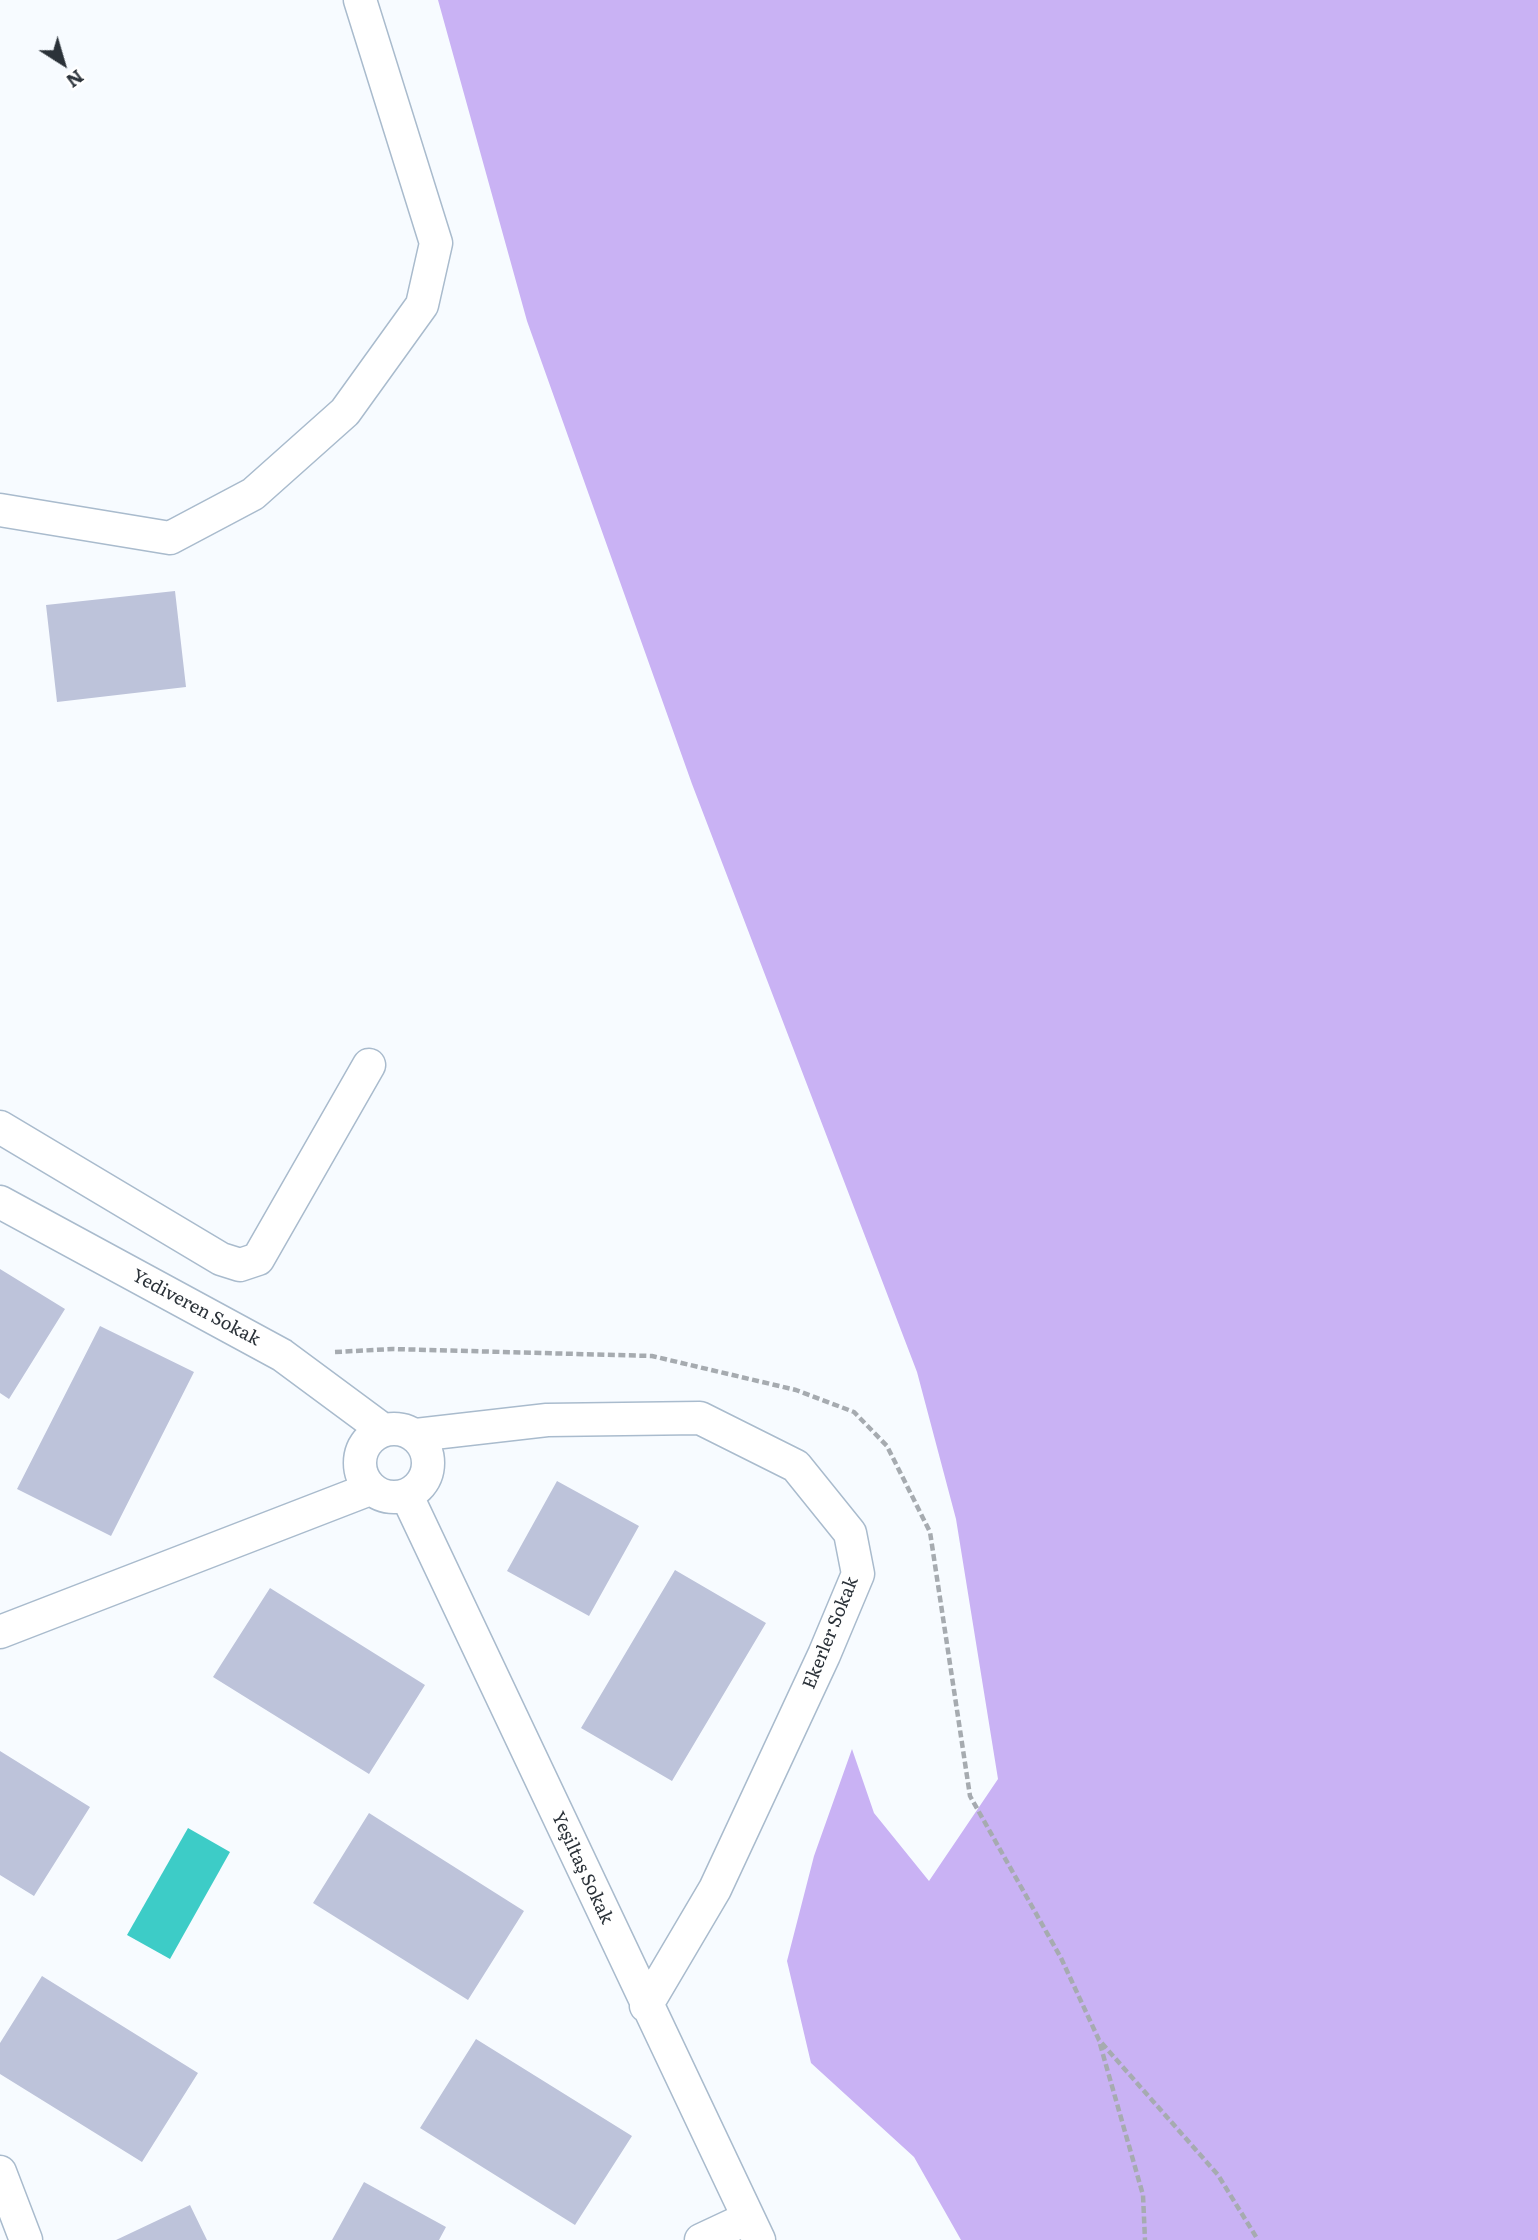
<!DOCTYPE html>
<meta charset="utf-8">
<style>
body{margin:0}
#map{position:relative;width:1538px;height:2240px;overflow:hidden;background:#f7fbff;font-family:Literata,serif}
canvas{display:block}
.north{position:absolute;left:28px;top:28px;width:70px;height:70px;-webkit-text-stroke:5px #fff;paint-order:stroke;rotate:143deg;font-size:19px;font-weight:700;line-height:28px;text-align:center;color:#2b3239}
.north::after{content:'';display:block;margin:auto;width:24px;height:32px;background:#2b3239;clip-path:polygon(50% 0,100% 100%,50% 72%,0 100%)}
</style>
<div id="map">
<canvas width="1538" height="2240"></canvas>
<div class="north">N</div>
</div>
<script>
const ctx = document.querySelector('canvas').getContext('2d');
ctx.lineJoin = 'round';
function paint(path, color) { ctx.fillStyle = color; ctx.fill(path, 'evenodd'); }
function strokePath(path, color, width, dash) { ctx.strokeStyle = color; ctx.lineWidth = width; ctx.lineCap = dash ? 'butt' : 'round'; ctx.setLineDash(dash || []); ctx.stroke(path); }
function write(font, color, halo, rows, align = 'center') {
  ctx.font = font + ' Literata,serif'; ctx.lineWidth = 7; ctx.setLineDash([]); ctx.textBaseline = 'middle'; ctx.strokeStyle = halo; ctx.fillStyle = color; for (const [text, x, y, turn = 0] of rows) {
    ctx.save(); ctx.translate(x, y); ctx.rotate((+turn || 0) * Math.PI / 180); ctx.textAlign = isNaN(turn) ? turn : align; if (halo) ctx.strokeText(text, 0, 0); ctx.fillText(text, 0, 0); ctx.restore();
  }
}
paint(new Path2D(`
 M438 0H1538V2240H961L914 2157 811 2063 787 1961 814 1856 852 1749 874 1813 929 1881 998 1779 956 1519 917 1372 692 784 527 321Z`), '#c9b2f4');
paint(new Path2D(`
 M188 1828 230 1852 170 1959 127 1935Z`), '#3dccc7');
paint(new Path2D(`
 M175 591 186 687 57 702 46 605Z
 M0 1269 65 1309 9 1399 0 1393Z
 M100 1326 194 1372 111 1536 17 1489Z
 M557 1481 639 1526 589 1616 507 1571Z
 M675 1570 766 1623 672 1781 581 1728Z
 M270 1588 425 1685 369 1774 213 1677Z
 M0 1751 90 1807 34 1896 0 1875Z
 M369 1813 524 1911 468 2000 313 1903Z
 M42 1976 198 2073 142 2162 0 2074V2043Z
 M476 2039 632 2136 575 2225 420 2128Z
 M364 2182 446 2227 439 2240H332Z
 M190 2205 207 2240H116Z`), '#bdc3da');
const street = new Path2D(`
 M0 510 170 538 253 494 345 412 422 305 436 243 360 0
 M0 1127 221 1259 240 1265 258 1259 369 1065
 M0 1202 282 1355 382 1429
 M360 1463a34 34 0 1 1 68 0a34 34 0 1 1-68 0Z
 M416 1435 547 1420 700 1418 796 1466 850 1533 858 1574 824 1655 715 1889 646 2006
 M407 1496 759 2240
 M0 1632 370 1489
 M0 2172 26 2240
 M701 2240 748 2218`);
strokePath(street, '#a9bbcd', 35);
strokePath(new Path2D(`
 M335 1352 393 1349 652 1356 796 1390 854 1412 887 1446 930 1532 970 1796 1061 1958 1099 2040 1218 2175 1258 2240
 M1100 2044 1143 2195 1145 2240`), '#a6abb0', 4.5, [7, 3.5]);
strokePath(street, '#fff', 32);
write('18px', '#2b3239', '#fff', [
 ["Yediveren Sokak",196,1308,28],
 ["Ekerler Sokak",831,1633,-68],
 ["Yeşiltaş Sokak",582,1868,65]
]);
</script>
